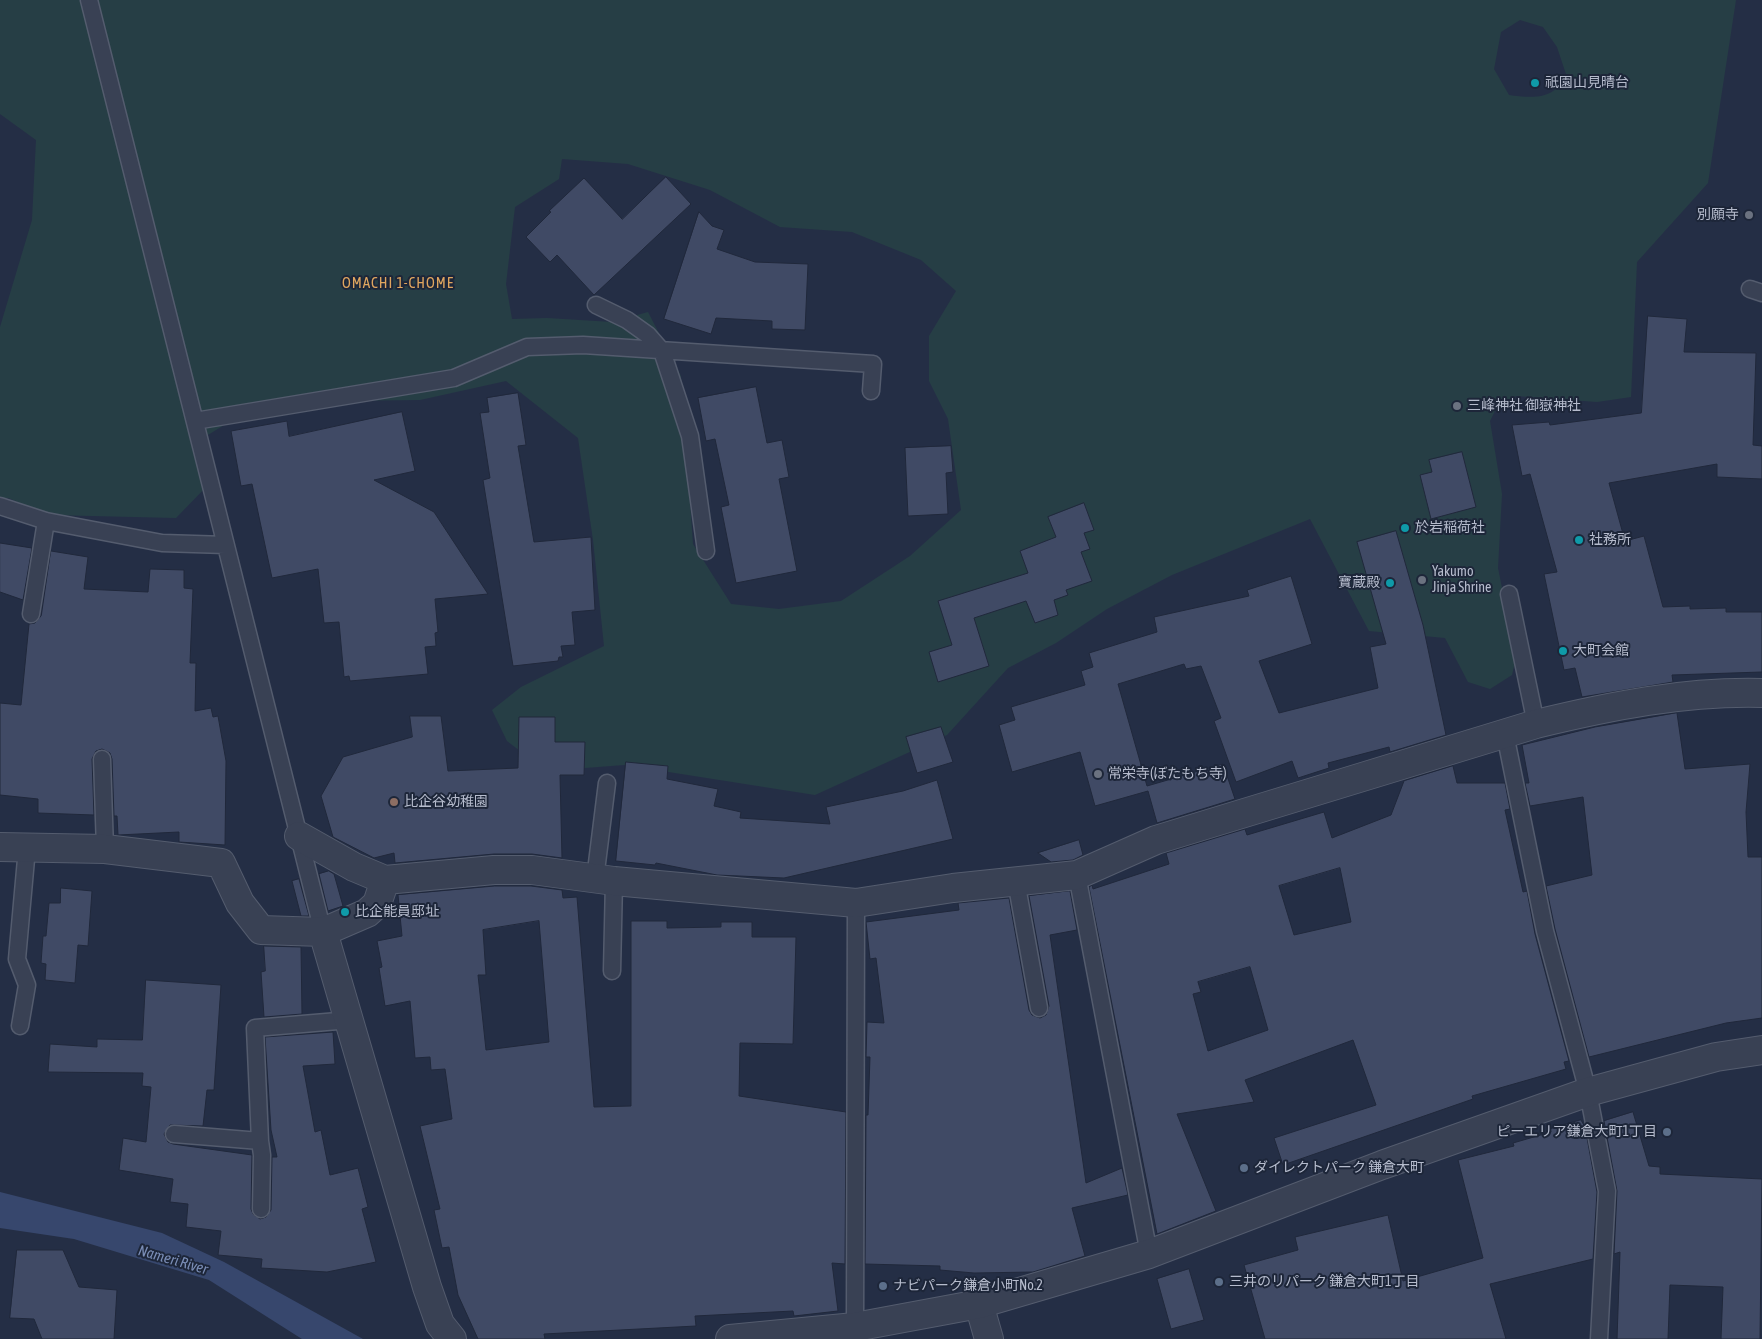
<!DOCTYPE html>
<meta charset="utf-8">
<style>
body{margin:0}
canvas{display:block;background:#242e45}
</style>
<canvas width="1762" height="1339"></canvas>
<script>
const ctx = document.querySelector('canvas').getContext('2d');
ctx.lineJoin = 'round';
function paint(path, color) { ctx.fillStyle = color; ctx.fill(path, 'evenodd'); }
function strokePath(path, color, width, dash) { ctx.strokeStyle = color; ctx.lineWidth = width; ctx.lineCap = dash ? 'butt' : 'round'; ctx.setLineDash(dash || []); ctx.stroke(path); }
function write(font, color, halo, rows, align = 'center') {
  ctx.font = font + ' "Asap Condensed","Noto Sans JP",sans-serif'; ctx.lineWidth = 4; ctx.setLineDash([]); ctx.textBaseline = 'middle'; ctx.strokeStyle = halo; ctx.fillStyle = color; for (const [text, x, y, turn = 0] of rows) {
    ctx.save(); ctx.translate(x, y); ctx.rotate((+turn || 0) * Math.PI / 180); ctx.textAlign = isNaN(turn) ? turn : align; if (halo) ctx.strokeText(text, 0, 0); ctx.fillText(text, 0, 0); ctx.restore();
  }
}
paint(new Path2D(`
 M0 0H1736L1708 183 1637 262 1631 397 1597 402 1516 396 1496 409 1490 421 1502 494 1498 568 1516 658 1512 675 1490 689 1468 682 1445 638 1369 631 1310 519 1172 575 1107 609 1056 643 1008 668 947 735 815 795 624 765 546 771 507 741 492 710 521 687 604 646 593 540 578 438 506 381 420 400 337 401 247 411 203 438 209 484 176 518 50 515 8 498H0V327L32 220 36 140 0 114ZM1520 20 1543 27 1557 47 1566 74C1563 78 1561 85 1557 88 1545 100 1524 97 1509 95L1494 69 1501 32ZM562 159 628 164 710 190 780 227 852 232 921 260 956 291 929 336V381L948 419 961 510 910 556 841 601 779 609 731 604 693 544 681 376 648 312 612 322 547 318 512 319 506 284 515 207 559 179Z`), '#263e45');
paint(new Path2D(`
 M0 1192 162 1233 224 1262 363 1339H302L209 1280 74 1239 0 1228Z`), '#37476d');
const building = new Path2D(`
 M666 177 691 204 594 295 557 255 550 262 526 237 551 212 549 211 584 178 622 219Z
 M699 212 712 226 724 230 717 249 755 262 808 264 805 330 772 329V321L716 318 711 334 664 319Z
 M1648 316 1687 319 1684 352 1756 353 1753 445 1762 446V479L1717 477V464L1609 483 1625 541 1644 536 1663 607 1690 606V609L1726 608V612H1762V672L1672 675 1673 682 1582 697 1575 668 1564 670 1544 574 1557 572 1530 474 1522 476 1512 425 1549 422 1550 425 1641 413Z
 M756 387 767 443 782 440 789 477 779 479 797 571 736 583 721 507 729 505 715 439 706 441 698 398Z
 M518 393 526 445 518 446 534 542 591 537 595 610 572 612 575 645 561 646 563 657H559L558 661 513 666 483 480 490 478 480 413 489 412 487 398Z
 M402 412 415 471 374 480 434 512 488 594 435 599 438 632 435 633 436 646 425 647 428 674 350 681 349 676 344 677 339 622 324 623 318 569 272 578 252 484 241 486 231 431 287 421 289 436Z
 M951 446 953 472 946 473 948 514 908 516 905 448Z
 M1462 452 1476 507 1431 519 1420 475 1432 472 1429 460Z
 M1084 503 1094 530 1084 533 1090 549 1081 552 1092 581 1066 590 1068 595 1054 600 1058 615 1035 623 1026 601 974 618 989 666 938 682 929 652 952 645 938 601 1028 573 1020 551 1056 537 1048 517Z
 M1396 531 1423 625 1446 735 1390 752 1389 747 1328 763 1329 768 1298 778 1292 761 1236 782 1214 721 1221 718 1201 666 1186 669 1184 664 1118 684 1147 786 1223 764 1235 799 1157 823 1148 791 1095 806 1080 752 1012 772 999 725 1015 720 1011 707 1085 685 1081 671 1093 667 1089 653 1157 632 1154 617 1249 596 1247 590 1291 576 1312 644 1259 661 1279 713 1378 688 1370 647 1386 644 1357 542Z
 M0 543 32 548 23 600 0 592Z
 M51 551 88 557 84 589 148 592 150 569 184 570V588L193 589 190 663H196L195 711 211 708 213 717 218 716 226 761 225 845 179 842V832L118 835 117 816H114L112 759 110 753 102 749 96 751 92 759 94 815 38 813V799L0 795V703L21 705 29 624 35 623 41 616Z
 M1677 713 1685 769 1750 764 1746 812 1748 857H1762V1018L1726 1023 1589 1057 1555 929 1546 886 1592 875 1583 797 1530 806 1525 783H1529L1522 745 1595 727Z
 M410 716H441L448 771 518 768 519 717H555V742H585L584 775H560L562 858 532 854H494L395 863 394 853 374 858 333 837 321 796 343 757 412 737Z
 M941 727 953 762 917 773 906 737Z
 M626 762 668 766 667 779 718 789 714 806 741 812 740 818 830 824 826 807 903 791 937 780 953 839 784 878 717 875 656 863 655 865 616 861Z
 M1453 766 1457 783H1505L1510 809 1505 810 1523 892 1527 891 1535 934 1569 1061 1564 1062 1566 1069 1472 1096 1473 1099 1283 1165 1274 1138 1376 1105 1353 1040 1245 1080 1254 1102 1177 1114 1216 1211 1157 1234 1089 887 1092 885 1093 889 1169 864 1166 853 1245 829 1247 835 1324 812 1332 838 1391 815 1404 781ZM1340 868 1351 922 1294 935 1279 886ZM1250 967 1268 1030 1208 1051 1193 994 1201 992 1198 982Z
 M1079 840 1083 855 1073 860 1051 862 1038 853Z
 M329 871 334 874 343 906 328 911 319 874Z
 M299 879 309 916H301L292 881Z
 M495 886H531L562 890 563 898 577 897 594 1107 631 1106V921H667V928L721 927V922H752V937H796L793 1044 740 1043 739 1096 846 1112 845 1264 832 1263 838 1311 794 1316 793 1311 695 1316 696 1326 544 1334 545 1339H478L458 1295 449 1247 442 1248 434 1210 440 1209 420 1126 452 1119 445 1069 431 1070 430 1057 415 1058 410 1001 385 1006 379 968 382 967 377 941 402 936 398 895ZM539 921 549 1042 486 1050 478 975H486L483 930Z
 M61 888 92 891 88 946 78 945 75 983 45 980 46 964 41 963 43 936H46L49 903H60Z
 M1070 891 1077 930 1050 935 1086 1183 1122 1168 1128 1195 1072 1208 1085 1256 1033 1272 974 1273 940 1270V1266L865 1264 866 1115H868L870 1057H866L867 1022 884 1023 876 958 870 959 866 922 959 910 958 903 1009 898 1029 1010 1032 1015 1040 1018 1046 1015 1049 1006 1029 896Z
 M264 946 301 947 302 1014 264 1017 261 972 265 971Z
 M146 980 221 985 214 1090H207L203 1126 170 1125 164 1134 168 1142 173 1144 252 1155 251 1209 253 1214 260 1219 266 1217 271 1210 272 1157H277L271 1130 265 1037 333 1032 335 1064 303 1066 315 1132 321 1130 330 1175 358 1168 368 1207 362 1209 376 1262 327 1272 261 1268 262 1259 218 1255 221 1231 186 1227 188 1204 170 1202 173 1179 119 1170 123 1138 146 1142 151 1087 142 1086 143 1073 48 1072 50 1044 97 1047V1039L142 1040Z
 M1633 1112 1649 1166 1660 1167V1174L1762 1179 1760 1339H1721L1723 1287 1670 1285 1668 1339H1617L1620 1252 1614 1254 1617 1191 1604 1121Z
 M1581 1120 1585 1127 1597 1192 1593 1259 1490 1284 1506 1339H1265L1244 1265 1298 1250 1295 1237 1388 1215 1403 1281 1483 1258 1458 1160 1514 1146 1513 1143 1551 1132 1550 1129Z
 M17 1250H63L79 1287 117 1290 114 1339H42L34 1319 10 1318Z
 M1189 1269 1204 1320 1171 1329 1157 1279Z`);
paint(building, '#404a65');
strokePath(building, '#20283b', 1);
const service = new Path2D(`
 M89 0 323 932
 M1750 289 1762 293
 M596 305 627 320 648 335 662 351 690 436 706 551
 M195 421 454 378 527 347 583 345 873 364 871 391
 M0 506 46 521 162 543 226 545
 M1509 594 1536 724
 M31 614 46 521
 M1505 734 1545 931 1588 1092 1607 1191 1599 1339
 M102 759 105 849
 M1077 875 1149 1254
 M595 879 607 783
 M1016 881 1039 1008
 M612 971 614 881
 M20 1026 27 985 17 959 27 848
 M174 1134 260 1141 255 1028 350 1020
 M260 1141 262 1155 261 1209
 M855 1327 856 903`);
const minor = new Path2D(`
 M299 836 354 867 385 880
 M0 847 105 849 221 863 240 903 261 930 323 932 367 913 377 904 385 880 494 870H532L614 881 856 903 953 888 1077 875 1156 840 1536 724C1610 706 1685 691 1762 693
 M323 932 427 1287 440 1324 452 1339
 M979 1304 989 1339`);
const tertiary = new Path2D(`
 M730 1339 855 1327 979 1304 1149 1254 1382 1165 1588 1092 1716 1057 1762 1050`);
strokePath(service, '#545c6e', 19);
strokePath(minor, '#545c6e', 30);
strokePath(tertiary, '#545c6e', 30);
strokePath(service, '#394154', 16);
strokePath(minor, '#394154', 28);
strokePath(tertiary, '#394154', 28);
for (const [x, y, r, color] of [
 [1535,83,5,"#0f9aa8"],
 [1749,215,5,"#6b7280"],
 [1457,406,5,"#6b7280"],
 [1405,528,5,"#0f9aa8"],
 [1579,540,5,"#0f9aa8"],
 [1422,580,5,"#6b7280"],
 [1390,583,5,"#0f9aa8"],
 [1563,651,5,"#0f9aa8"],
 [1098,774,5,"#6b7280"],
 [394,802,5,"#8d6e63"],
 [345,912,5,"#0f9aa8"],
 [1667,1132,5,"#5c6f8a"],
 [1244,1168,5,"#5c6f8a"],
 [1219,1282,5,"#5c6f8a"],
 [883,1286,5,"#5c6f8a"]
]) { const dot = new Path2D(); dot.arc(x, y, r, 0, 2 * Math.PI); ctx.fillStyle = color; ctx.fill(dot); strokePath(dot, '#1d2639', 2); }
write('14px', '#b6bccd', '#1d2639', [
 ["祇園山見晴台",1545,83],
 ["別願寺",1739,215,"right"],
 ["三峰神社 御嶽神社",1467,406],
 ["於岩稲荷社",1415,528],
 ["社務所",1589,540],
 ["Yakumo",1432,572],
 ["Jinja Shrine",1432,588],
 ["寶蔵殿",1380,583,"right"],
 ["大町会館",1573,651],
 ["常栄寺(ぼたもち寺)",1108,774],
 ["比企谷幼稚園",404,802],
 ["比企能員邸址",355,912],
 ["ピーエリア鎌倉大町1丁目",1657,1132,"right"],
 ["ダイレクトパーク 鎌倉大町",1254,1168],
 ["三井のリパーク 鎌倉大町1丁目",1229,1282],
 ["ナビパーク鎌倉小町No.2",893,1286]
], 'left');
ctx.letterSpacing = '1px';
write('15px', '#e0a65f', '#1d2639', [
 ["OMACHI 1-CHOME",398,283]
]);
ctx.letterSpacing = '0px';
write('italic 15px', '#7b8eb7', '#1d2639', [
 ["Nameri River",173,1260,16]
]);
</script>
